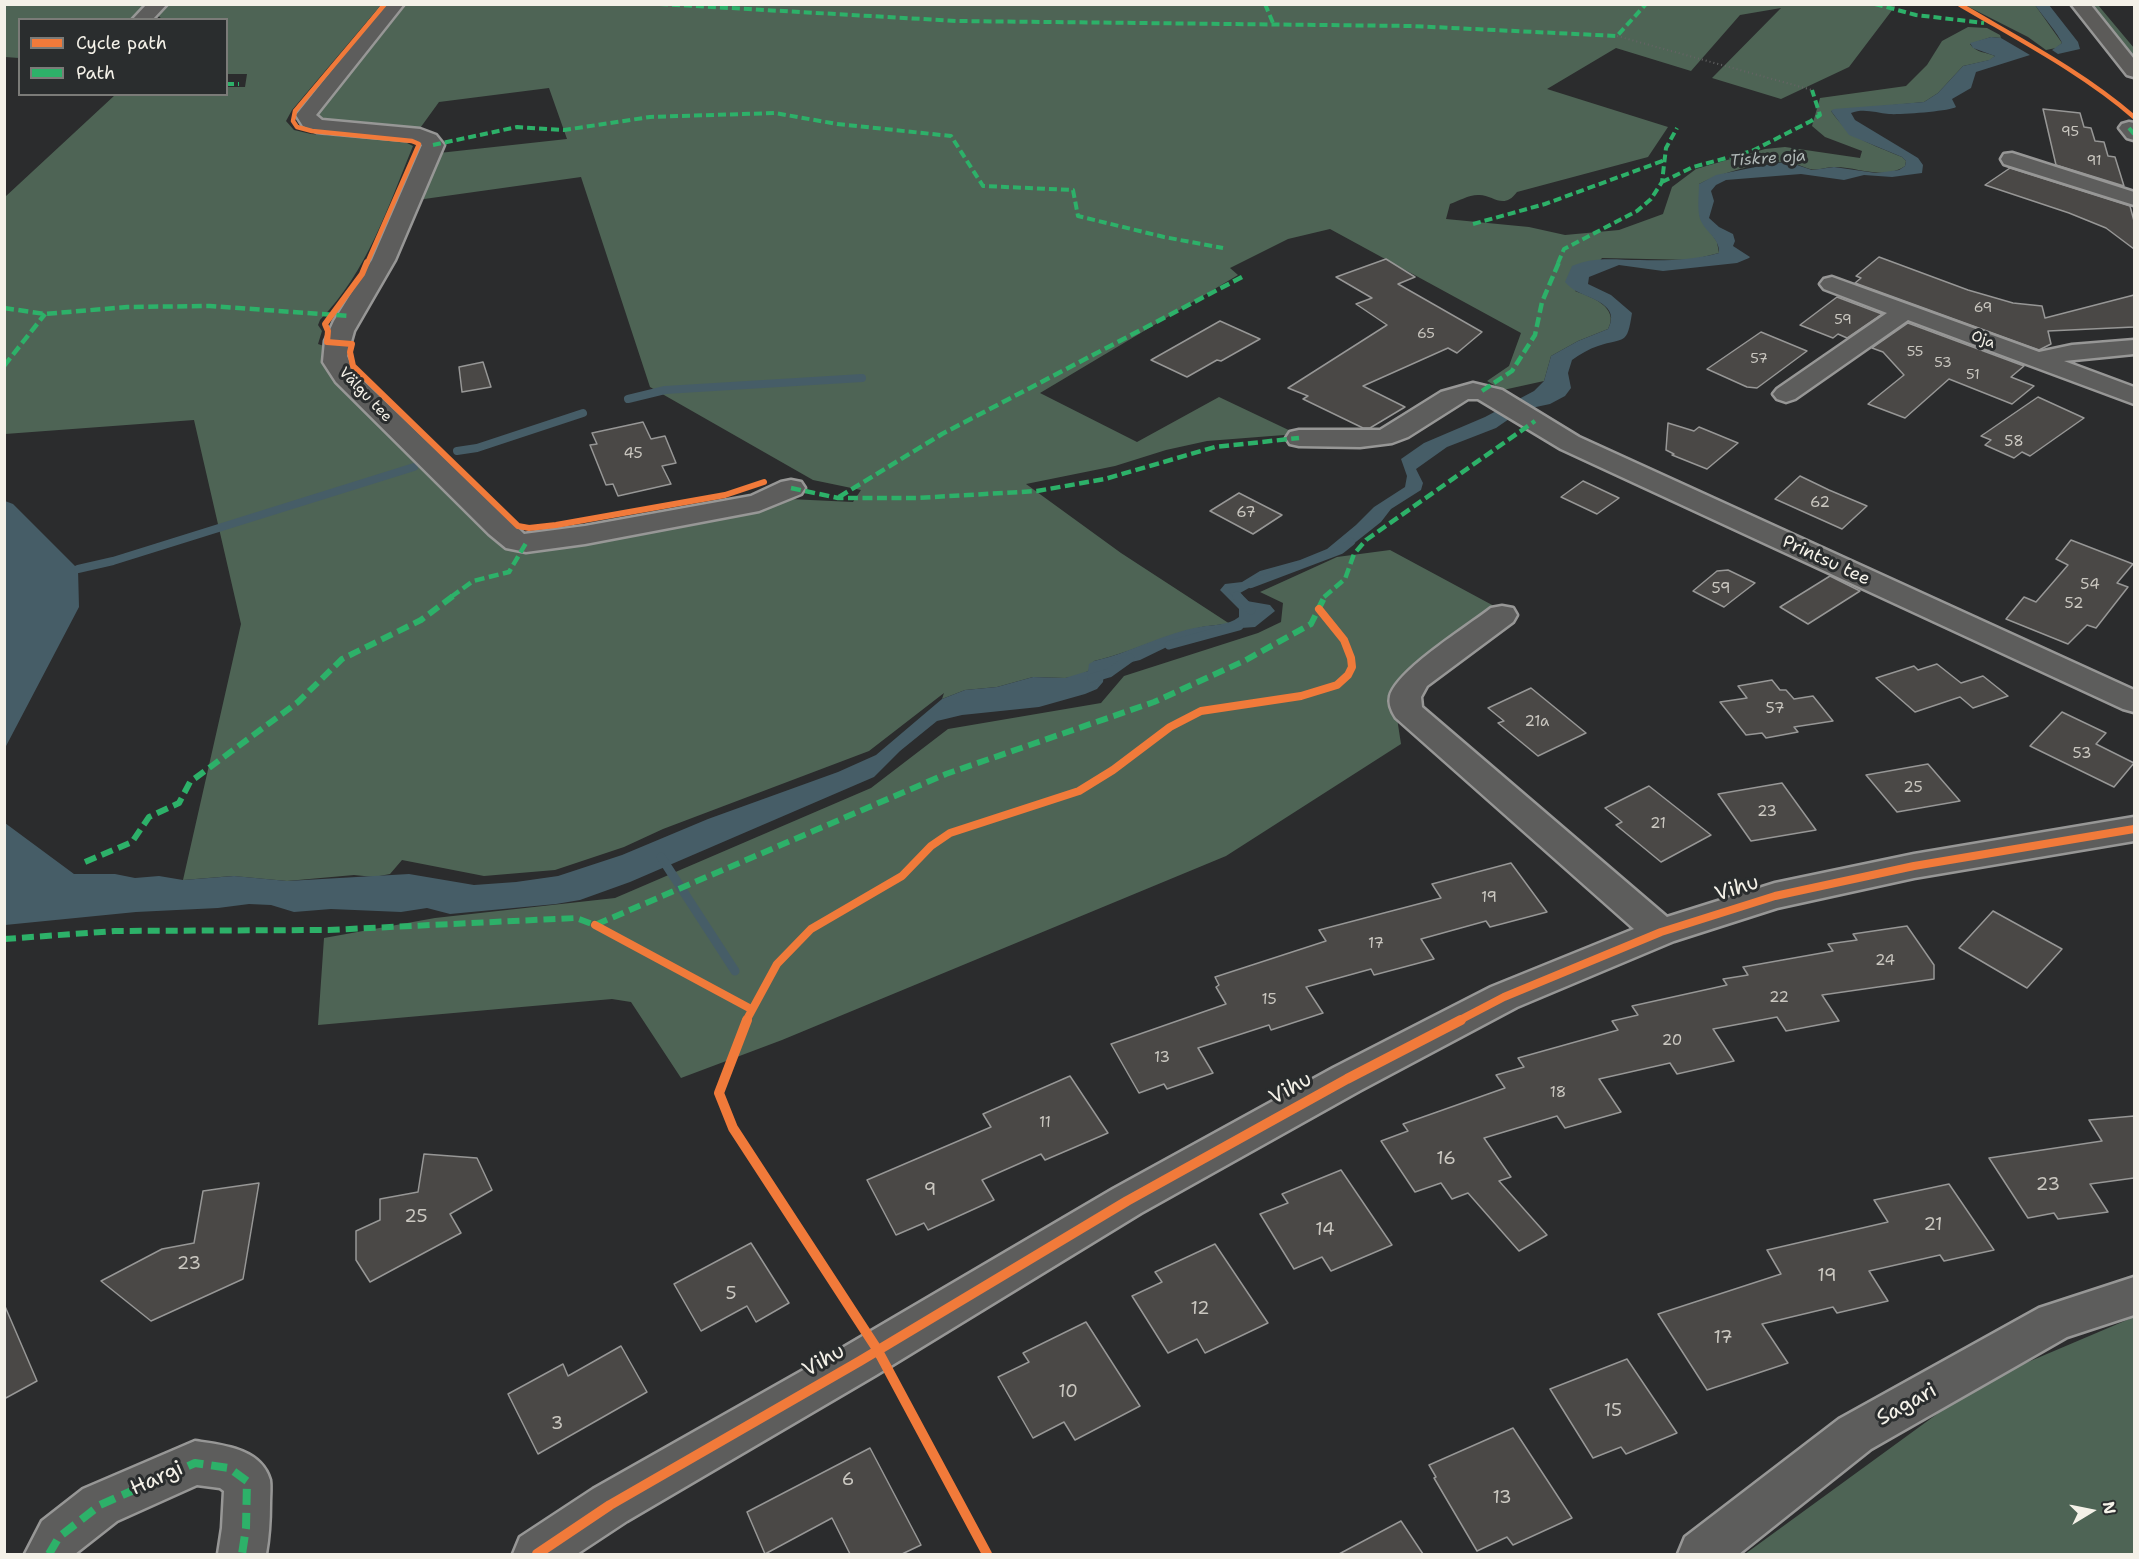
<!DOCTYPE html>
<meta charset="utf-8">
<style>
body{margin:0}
#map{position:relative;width:2139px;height:1559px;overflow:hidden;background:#2b2c2d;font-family:"Shantell Sans",sans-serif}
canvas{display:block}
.frame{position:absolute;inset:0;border:6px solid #f4f1e8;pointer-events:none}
.legend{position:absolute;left:18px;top:18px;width:210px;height:78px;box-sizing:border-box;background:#2a2d2e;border:2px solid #7b7b78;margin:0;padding:8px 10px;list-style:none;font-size:18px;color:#f4f1e8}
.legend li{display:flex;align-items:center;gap:12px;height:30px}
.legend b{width:30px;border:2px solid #7b7b78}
.north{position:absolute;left:2061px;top:1481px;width:60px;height:60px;-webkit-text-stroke:4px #2a2d2e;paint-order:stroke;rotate:80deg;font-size:16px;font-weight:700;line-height:24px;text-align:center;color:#f4f1e8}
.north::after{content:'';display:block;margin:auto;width:21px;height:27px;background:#f4f1e8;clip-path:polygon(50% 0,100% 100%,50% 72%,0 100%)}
</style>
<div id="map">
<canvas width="2139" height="1559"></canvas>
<div class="frame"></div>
<ul class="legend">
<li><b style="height:8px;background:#f17a3a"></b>Cycle path</li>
<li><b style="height:8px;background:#2db169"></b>Path</li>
</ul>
<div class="north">N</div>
</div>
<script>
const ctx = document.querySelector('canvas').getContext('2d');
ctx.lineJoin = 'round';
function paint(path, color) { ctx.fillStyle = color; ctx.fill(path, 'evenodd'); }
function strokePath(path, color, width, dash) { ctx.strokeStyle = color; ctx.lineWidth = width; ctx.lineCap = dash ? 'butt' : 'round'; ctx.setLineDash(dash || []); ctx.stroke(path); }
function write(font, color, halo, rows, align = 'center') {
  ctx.font = font + ' "Shantell Sans",sans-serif'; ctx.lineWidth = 6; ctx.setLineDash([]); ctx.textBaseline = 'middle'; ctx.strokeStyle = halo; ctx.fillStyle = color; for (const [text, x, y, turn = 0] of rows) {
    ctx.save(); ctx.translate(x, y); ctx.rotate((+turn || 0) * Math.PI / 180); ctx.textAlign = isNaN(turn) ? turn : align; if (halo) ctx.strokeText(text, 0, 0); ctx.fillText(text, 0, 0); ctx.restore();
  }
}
paint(new Path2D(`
 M5 5H153L136 19 20 20 19 58 5 57Z
 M164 5H381L292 110 286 121 294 130 311 134 403 141 413 146C388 207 367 272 320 320L318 325 322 331 318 344 327 347 499 539 551 547 767 509 789 499 853 502 861 490 813 480 650 387 581 177 417 200 439 153 567 139 549 88 439 102 418 131 324 122 315 117 317 110 357 66 406 5H1896L1849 67 1781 99 1712 78 1781 8 1740 15 1691 71 1616 48 1547 89 1668 127 1648 157 1517 192C1503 211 1493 194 1478 195 1468 195 1459 201 1450 204L1446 219 1529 227 1565 235 1619 230 1663 214 1672 187 1696 169 1765 149 1785 147 1860 158 1862 151 1825 137 1812 126 1820 98 1906 86 1927 65 1942 41 1968 27 1987 28 2000 35 2001 38 1991 37 1970 44C1976 53 1986 52 1995 56L1990 60 1963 66 1938 93 1924 102 1831 111C1850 139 1871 144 1902 157L1906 161 1905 166C1883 181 1857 166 1833 167 1826 167 1817 171 1810 169 1803 167 1796 163 1788 162 1767 160 1718 174 1699 184L1700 217 1717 242 1719 253 1691 260 1602 258 1575 291C1591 297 1620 307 1608 329L1578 341 1551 356 1544 381 1503 390 1487 381 1509 366 1521 333 1330 229 1288 239 1230 268 1238 275 1040 393 1137 442 1219 397 1297 434 1207 441 1166 450 1115 466 1026 484 1121 553 1230 624C1180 625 1142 650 1094 661L1088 671 1078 676 1065 678 1033 677 997 687 965 690 942 699 944 693 869 751 663 829 624 847 555 870 484 876 402 860 390 874 374 877 354 875 287 881 233 876 183 880 241 624 194 420 5 434V197L115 95 226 94 227 87H245L247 74H227L226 20 162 19 155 13Z
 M1965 5H2035L2062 43 2056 48 2046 50 2028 37Z
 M2091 5H2098L2134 48V57Z
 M1390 550 1494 606 1393 692 1401 744 1226 856 782 1040 681 1078 631 1002 612 999 318 1025 324 938 435 918 615 898 871 788 948 729 1101 703 1124 676 1258 633 1281 622 1283 603 1260 592 1337 557Z
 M2134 1317V1554H1745L1981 1382Z`), '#4e6455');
paint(new Path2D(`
 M2035 5H2049L2078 42 2080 49 2058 54 2052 50 2062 43C2059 35 2042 15 2035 5Z
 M1991 37 2001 38 2030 55 1976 72 1971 88 1952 99 1956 107C1950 111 1900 115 1889 114 1876 113 1864 108 1851 113L1855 120 1918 158 1923 165 1922 173 1892 177 1864 175 1844 180 1801 174 1726 180 1716 185 1711 191 1714 201 1709 218 1719 227 1733 234 1735 241 1733 246 1750 257 1749 258 1737 263 1663 271 1619 265 1589 277 1588 284 1611 295 1632 313C1627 346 1625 337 1598 346 1589 349 1580 354 1572 360L1568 373 1571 388 1565 396 1550 404 1522 410 1496 428 1447 447 1416 469 1423 483 1421 490 1391 509 1381 522 1352 545 1338 551 1285 568 1240 593 1238 597 1241 600 1270 605 1275 611 1255 627 1227 629 1206 634 1173 644 1140 660 1115 666 1104 673 1103 682 1097 689 1085 694 1039 707 962 715 937 721 900 751 874 777 630 882 580 900 556 904 450 914 427 908 401 912 331 909 294 912 271 905 249 904 218 908 136 912 5 925V823L74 874H115L135 878 159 876 183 880 234 876 287 881 409 874 474 885 516 882 558 876 622 855 708 819 838 772 876 755 942 699 965 690 997 687 1033 677 1065 678 1088 671 1089 664 1094 661C1130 653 1164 633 1200 627 1215 624 1227 626 1239 617V609L1220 590 1225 584 1242 582 1260 571 1300 560 1327 549 1356 525 1374 507 1405 487 1407 476 1401 459 1424 443 1485 417 1534 391 1544 381 1551 356 1578 341 1608 329C1621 305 1591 299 1576 291 1572 289 1568 285 1565 282L1572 266C1594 256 1616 260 1640 260 1666 261 1693 260 1719 253 1720 238 1705 232 1700 219 1697 208 1699 194 1699 184L1716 175 1775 163 1788 162 1812 170 1834 167 1876 173 1899 170 1905 166 1906 161 1902 157 1849 135 1831 111 1834 109 1924 102 1938 93 1963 66 1989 60 1995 56 1973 48 1970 43Z
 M5 501 13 504 78 569 79 607 5 748Z`), '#465d67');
strokePath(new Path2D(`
 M628 399 665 390 862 378
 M457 451 477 448 583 413
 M78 569 113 561 414 467
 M1251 584 1341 550 1351 542
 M1238 589 1233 591 1239 597`), '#465d67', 8);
strokePath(new Path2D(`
 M1237 596 1251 610
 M1169 645 1239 626
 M1092 678 1109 673 1130 658
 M661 857 735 971`), '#465d67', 9);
const building = new Path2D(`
 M2043 109 2080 113 2084 127 2091 128 2095 141 2104 142 2108 156 2115 157 2124 186 2056 165Z
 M2010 168 2130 206 2134 221V249L2106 228 2069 213 1985 185Z
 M1879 257 1968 290 2013 303 2042 306 2045 318 2134 295V327L2048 331 2051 344 2039 350 1855 283 1861 278 1856 276Z
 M1386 259 1415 277 1398 284 1482 332 1457 353 1448 348 1363 386 1405 407 1370 428H1363L1303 399 1308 396 1288 388 1387 325 1356 304 1372 298 1336 277Z
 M1837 297 1882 314 1847 338 1838 334 1833 338 1800 325Z
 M1220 321 1260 339 1221 361 1217 360 1187 377 1151 360Z
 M1908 323 2024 366 2011 377 2034 386 2012 404 1949 379 1905 418 1868 404 1904 375 1883 352 1872 348Z
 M1761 332 1807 351 1757 388 1747 387 1707 369Z
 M483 362 491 387 462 392 459 367Z
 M2038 397 2084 418 2030 456 2022 452 2014 458 1985 445 1991 440 1981 436Z
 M643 422 651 439 665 436 676 463 662 466 671 484 618 496 613 484 606 485 590 445 597 444 592 433Z
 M1668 423 1694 431 1699 427 1738 443 1707 469 1672 455 1674 454 1666 450Z
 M1800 476 1829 490 1867 506 1842 529 1775 499Z
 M1583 481 1619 498 1597 514 1561 497Z
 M1239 493 1282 515 1253 534 1210 511Z
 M2071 540 2133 564 2117 583 2128 587 2096 628 2087 625 2068 644 2006 619 2024 597 2036 602 2068 565 2056 559Z
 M1728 570 1755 583 1724 607 1693 591 1717 571Z
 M1830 576 1860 591 1808 624 1780 607Z
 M1937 664 1961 683 1983 676 2008 696 1973 708 1960 697 1915 712 1876 678 1914 666 1918 670Z
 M1772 680 1780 690H1786L1794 699 1813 696 1833 721 1794 727 1798 732 1766 738 1762 733 1746 735 1720 702 1747 698 1738 686Z
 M1531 688 1586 733 1538 756 1498 723 1504 721 1488 708Z
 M2062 712 2106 733 2096 744 2134 763 2114 787 2030 746Z
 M1928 764 1960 801 1897 812 1866 775Z
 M1782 783 1816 830 1751 841 1718 794Z
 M1649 786 1711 835 1661 862 1616 825 1622 822 1605 808Z
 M1511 863 1547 912 1490 927 1486 921 1421 939 1434 959 1374 975 1371 969 1306 987 1323 1013 1271 1030 1269 1025 1198 1048 1213 1073 1167 1089 1164 1084 1139 1093 1111 1044 1226 1004 1216 987 1219 985 1215 977 1326 941 1319 930 1441 898 1432 884Z
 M1993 911 2062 949 2027 988 1959 948Z
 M1907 926 1934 965V979L1822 995 1839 1021 1786 1031 1777 1017 1713 1029 1734 1061 1677 1074 1670 1063 1599 1079 1621 1112 1565 1128 1557 1116 1484 1138 1511 1177 1499 1181 1547 1235 1519 1251 1468 1193 1452 1199 1441 1183 1415 1192 1381 1141 1408 1131 1403 1124 1505 1088 1496 1075 1524 1067 1518 1058 1618 1030 1612 1021 1638 1015 1632 1006 1727 985 1723 979 1748 975 1743 967 1833 951 1828 944 1857 940 1853 934Z
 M1070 1076 1108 1133 1045 1160 1041 1154 982 1180 994 1200 928 1230 924 1223 896 1235 867 1180 991 1127 983 1114Z
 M2134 1116V1178L2090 1184 2108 1212 2058 1219 2054 1213 2028 1218 1989 1158 2102 1141 2089 1120Z
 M424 1154 477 1158 492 1190 450 1214 461 1233 370 1282 356 1260V1231L380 1220V1199L418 1192Z
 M1341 1170 1392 1245 1331 1271 1322 1257 1294 1269 1260 1214 1288 1203 1282 1194Z
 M259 1183 243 1279 151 1321 101 1281 162 1249 194 1243 203 1191Z
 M1949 1184 1994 1250 1944 1261 1940 1255 1869 1271 1888 1301 1837 1313 1833 1307 1762 1324 1788 1363 1707 1390 1658 1314 1781 1274 1767 1250 1888 1222 1874 1200Z
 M751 1243 789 1303 756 1322 747 1306 701 1331 674 1284Z
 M1215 1244 1268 1323 1205 1353 1197 1339 1168 1353 1132 1296 1162 1282 1155 1272Z
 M4 1304 37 1381 4 1399Z
 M1086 1322 1140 1406 1075 1440 1064 1422 1033 1438 998 1377 1029 1362 1023 1353Z
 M621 1346 647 1392 538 1454 508 1394 563 1364 568 1376Z
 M1627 1359 1677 1433 1626 1454 1621 1447 1593 1458 1550 1389Z
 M1513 1428 1572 1518 1513 1545 1507 1537 1477 1551 1434 1478 1436 1477 1429 1465Z
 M870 1448 921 1545 902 1554H850L832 1518 765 1554 747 1512Z
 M1401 1521 1423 1554H1339Z`);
paint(building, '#4a4846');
strokePath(building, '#979796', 1.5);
const minor = new Path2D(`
 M147 4H167L152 20H132Z
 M385 4H404L316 115 322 120 420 129 436 135 444 145 395 260 354 331 347 356 354 372 524 534 585 526 751 496 781 482 791 480 801 482 805 488 801 494 759 511 585 544 526 552 506 548 489 534 336 382 323 362 325 341 334 321 372 260 422 145 416 141 317 132 303 126 296 115Z
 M2129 122 2134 123V140L2127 138 2119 128 2122 124Z
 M2012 153 2134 192V205L2004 164 2001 159 2004 154Z
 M1832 277 2039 352 2072 345 2134 340V354L2064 361 2134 387V404L1908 320 1795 399 1786 402 1777 399 1773 394 1777 389 1887 313 1824 289 1820 284 1824 279Z
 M1473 383 1502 390 1579 437 2134 690V712L2123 709 1561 449 1478 399H1468L1408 437 1392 443 1360 447 1299 446 1290 444 1286 438 1290 432 1299 430H1380L1441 392Z
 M1502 606 1513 608 1517 615 1513 622 1427 686 1421 697 1422 707 1667 917 1775 883 1914 854 2134 817V841L1914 878 1777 908 1674 941 1517 1007 1361 1090 1141 1213 876 1375 627 1521 577 1554H513L520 1537 593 1489 844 1347 1113 1189 1333 1068 1491 987 1634 929 1396 718C1392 712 1388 704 1390 696 1397 670 1468 626 1491 608Z
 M2134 1277V1315L2067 1337 1871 1449 1739 1554H1678L1685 1537 1839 1419 2039 1308Z
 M195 1441C222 1445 261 1448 270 1480 271 1487 270 1496 270 1503 270 1521 269 1537 266 1554H218L222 1528 224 1491 220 1488 197 1485 117 1521 75 1554H25L42 1521 83 1489Z`);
const major = new Path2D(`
 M2071 4H2090L2134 59V77L2127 75Z`);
strokePath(minor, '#979796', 5);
strokePath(major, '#979796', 5);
strokePath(new Path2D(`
 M1617 36 1812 90`), '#646464', 2, [1, 3]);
paint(minor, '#5d5d5c');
paint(major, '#5c5b59');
strokePath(new Path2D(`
 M660 4 957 21 1412 26 1617 36 1646 4
 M1265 4 1273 23
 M1875 4 1916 15 1984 23
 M226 84H239
 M2129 128 2134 134
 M433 145 517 127 564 130 650 117 775 113 837 124 951 136 983 186 1073 190 1078 216 1164 237 1223 248
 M1662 182 1693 167 1752 151 1811 121 1820 115 1812 90
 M1473 224 1545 204 1665 160
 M1558 263 1564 249 1637 211 1651 199 1662 182 1666 148 1677 128`), '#2db169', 4, [8, 4]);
strokePath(new Path2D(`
 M4 308 45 314 127 307 210 306 349 316
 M4 366 45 314
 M1482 391 1512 371 1535 335 1542 302 1559 262
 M791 488 838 498H916L1037 491 1105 479 1215 447 1299 438
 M839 497 942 434 1242 277
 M451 597 473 581 509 572 526 543
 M1324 597 1345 579 1354 554 1366 540 1535 421`), '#2db169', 4.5, [10, 4.5]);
strokePath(new Path2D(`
 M85 862 132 842 149 817 179 803 190 782 298 702 342 659 421 620 453 596
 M4 939 115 931 328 930 576 918 595 925 946 774 1154 702 1244 661 1311 624 1325 596`), '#2db169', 6, [12, 6]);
strokePath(new Path2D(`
 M49 1554 59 1537 100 1505 195 1463 229 1468 247 1481 246 1528 242 1554`), '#2db169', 8, [16, 8]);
strokePath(new Path2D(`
 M1959 4C2018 39 2082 72 2134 117
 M367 263 419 144 412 141 312 131 297 127 293 121 295 111 385 4`), '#f17a3a', 4.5);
strokePath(new Path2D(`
 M367 262 362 274 325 324 328 331 327 342 352 344 350 352 353 366 518 526 529 528 556 525 725 495 764 482`), '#f17a3a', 6);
strokePath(new Path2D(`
 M595 925 751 1009
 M746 1021 777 964 811 929 902 876 931 846 950 833 1079 791 1113 770 1170 727 1201 711 1301 696 1337 685 1348 675 1352 667 1351 658 1344 640 1319 609
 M1458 1021 1504 997 1661 932 1775 896 1914 866 2134 829`), '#f17a3a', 8);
strokePath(new Path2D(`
 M747 1020 719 1093 733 1128 877 1349 987 1554
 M537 1554 610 1505 860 1361 1127 1201 1347 1079 1461 1020`), '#f17a3a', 10);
write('14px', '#cac7c0', null, [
 ["95",2070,132],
 ["91",2094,161],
 ["69",1983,308],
 ["59",1843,320],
 ["65",1426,334],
 ["55",1915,352],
 ["57",1759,359],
 ["53",1943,363],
 ["51",1973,375]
]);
write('15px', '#f4f1e8', '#2a2d2e', [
 ["Oja",1983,340,21],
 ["Välgu tee",365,395,46]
]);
write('15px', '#cac7c0', null, [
 ["58",2014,442],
 ["45",633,454],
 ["62",1820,503],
 ["67",1246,513],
 ["54",2090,585],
 ["59",1721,589],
 ["52",2074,604],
 ["57",1775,709],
 ["21a",1537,722],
 ["53",2082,754],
 ["25",1913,788],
 ["23",1767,812],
 ["21",1658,824],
 ["19",1489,898],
 ["17",1376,944],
 ["24",1885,961],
 ["22",1779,998],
 ["15",1269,1000],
 ["20",1672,1041],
 ["13",1162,1058],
 ["18",1558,1093],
 ["11",1045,1123]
]);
write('italic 16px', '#b0b8b7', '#2a2d2e', [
 ["Tiskre oja",1768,159,-4]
]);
write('18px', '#f4f1e8', '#2a2d2e', [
 ["Printsu tee",1826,561,25]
]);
write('18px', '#cac7c0', null, [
 ["16",1446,1159],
 ["23",2048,1185],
 ["9",930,1190],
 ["25",416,1217],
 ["21",1933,1225],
 ["14",1325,1230],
 ["23",189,1264],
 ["19",1827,1276],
 ["5",731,1294],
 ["12",1200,1309],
 ["17",1723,1338],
 ["10",1068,1392],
 ["15",1613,1411],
 ["3",557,1424],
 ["6",848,1480],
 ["13",1502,1498]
]);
write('21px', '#f4f1e8', '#2a2d2e', [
 ["Vihu",1737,889,-18],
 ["Vihu",1291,1089,-29],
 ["Vihu",824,1361,-30],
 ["Sagari",1907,1405,-29],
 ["Hargi",157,1479,-24]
]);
</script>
